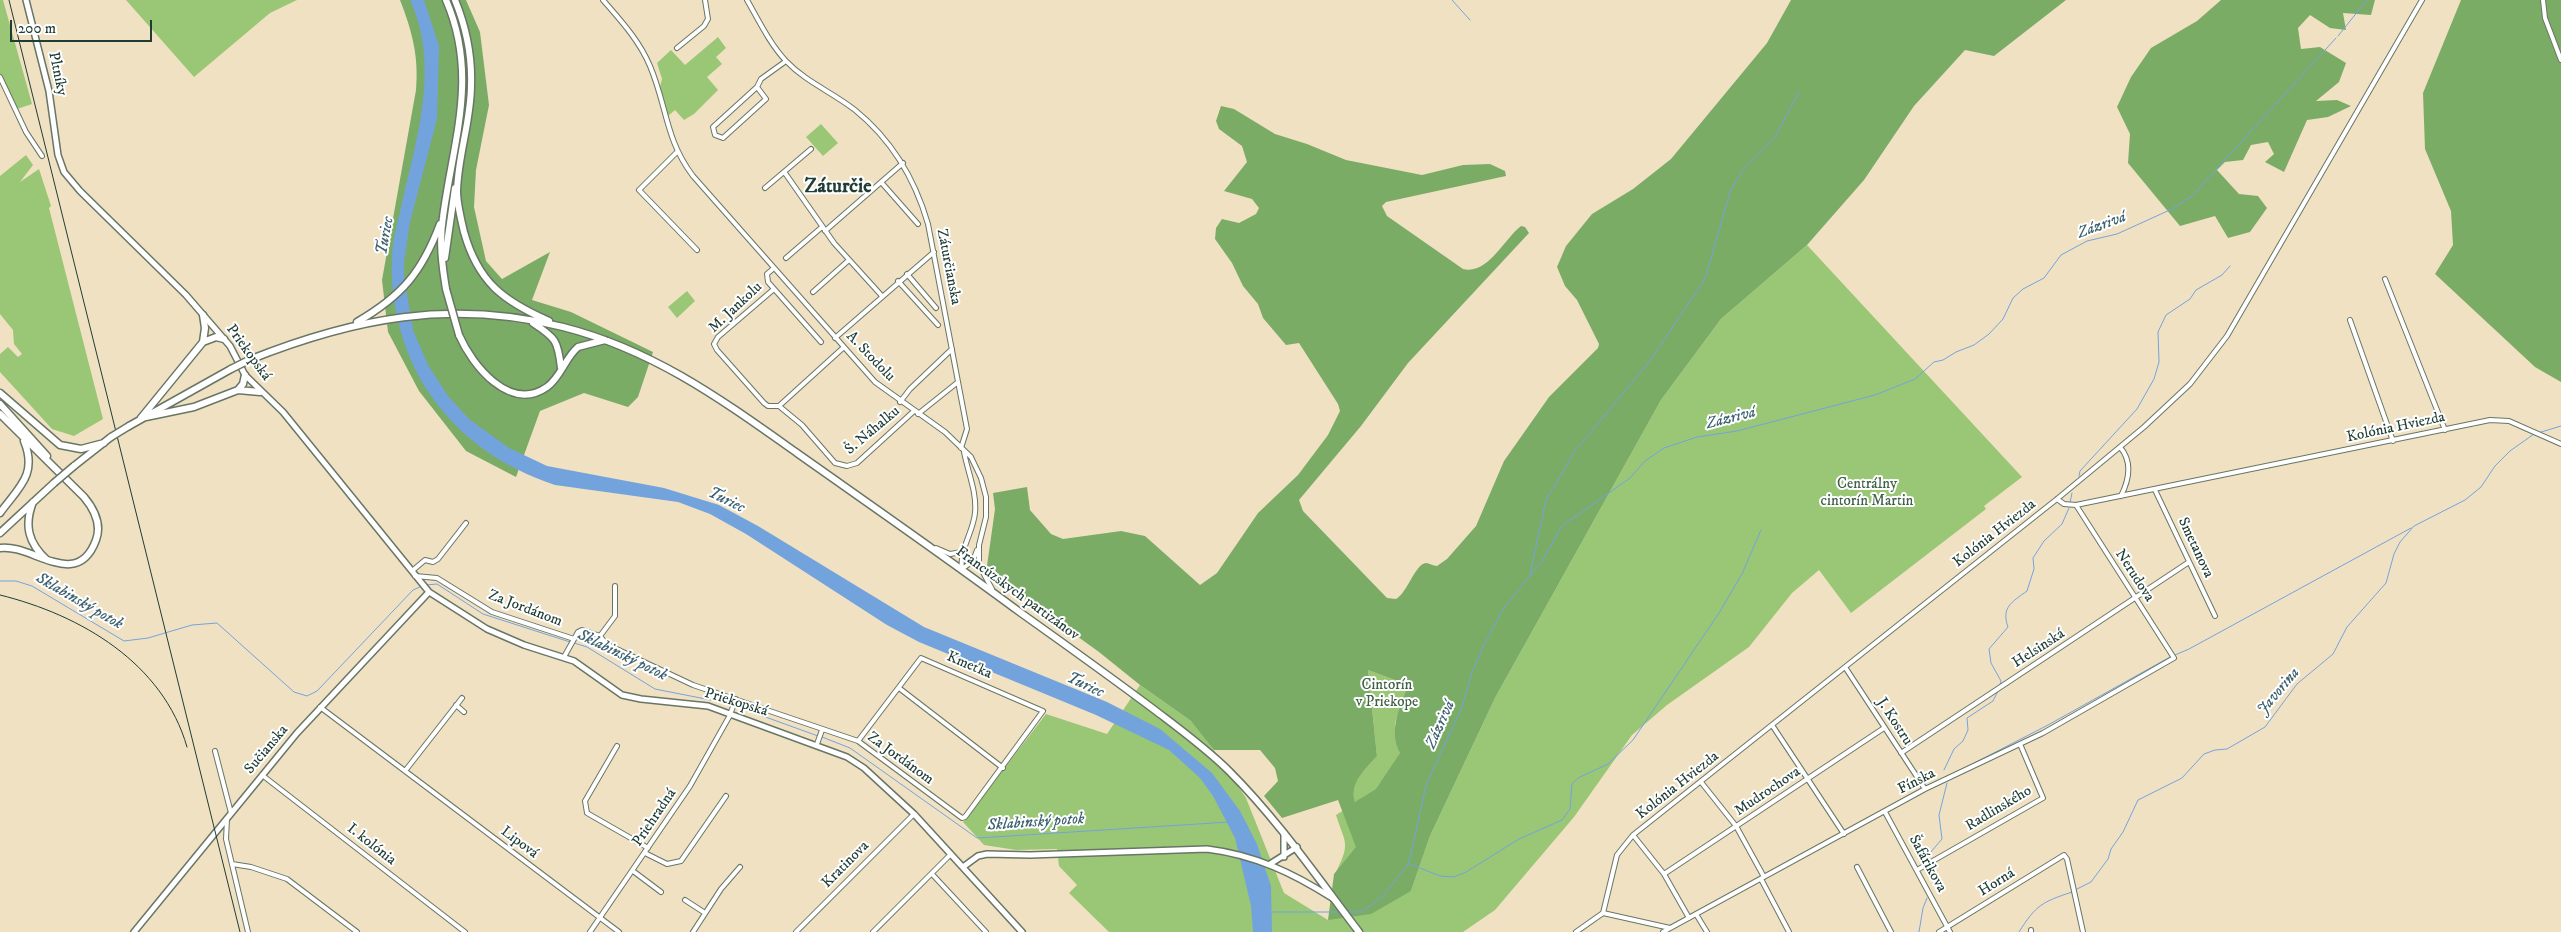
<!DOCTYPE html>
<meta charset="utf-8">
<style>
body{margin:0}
#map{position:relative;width:2561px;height:932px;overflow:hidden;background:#f0e1c3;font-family:"IM FELL DW Pica",serif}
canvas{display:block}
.scale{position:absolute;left:10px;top:20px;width:142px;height:22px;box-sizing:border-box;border:2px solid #1f3d34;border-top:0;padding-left:6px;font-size:15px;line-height:18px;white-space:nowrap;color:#1f3d34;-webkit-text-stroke:4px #fff;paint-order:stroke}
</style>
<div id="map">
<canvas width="2561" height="932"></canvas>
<div class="scale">200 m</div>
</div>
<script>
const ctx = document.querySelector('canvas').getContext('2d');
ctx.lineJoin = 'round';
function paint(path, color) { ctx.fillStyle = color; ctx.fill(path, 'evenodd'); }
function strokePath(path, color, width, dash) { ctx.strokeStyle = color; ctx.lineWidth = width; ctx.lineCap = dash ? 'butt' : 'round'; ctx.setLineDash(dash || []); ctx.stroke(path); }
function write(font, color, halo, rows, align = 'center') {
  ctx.font = font + ' "IM FELL DW Pica",serif'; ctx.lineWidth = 4; ctx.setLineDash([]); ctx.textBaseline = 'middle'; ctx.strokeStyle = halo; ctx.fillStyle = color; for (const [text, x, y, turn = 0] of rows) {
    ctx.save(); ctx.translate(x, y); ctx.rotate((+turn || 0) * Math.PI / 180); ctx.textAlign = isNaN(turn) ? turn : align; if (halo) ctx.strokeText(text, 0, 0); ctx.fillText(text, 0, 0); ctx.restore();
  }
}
paint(new Path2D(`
 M0 0H3L32 104 17 109 0 74Z
 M126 0H297L270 13 194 77Z
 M718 37 726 48 716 57 722 64 707 77 718 90 694 114 684 120 675 110 668 116 660 87 662 79 657 63 671 50 685 65Z
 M821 124 838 143 823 156 806 137Z
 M26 155 33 165 20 182 39 169 51 206 49 208 103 419 74 436 52 429 0 372V354L8 347 18 357 22 354 14 344 13 330 0 314V176Z
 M1807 245 2022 477 1984 506 1986 509 1851 613 1819 570 1792 593 1749 647 1667 705 1632 735 1574 817 1495 910 1463 932H1109L1069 893 1077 885 1059 866 1057 849 1016 850 984 845 963 822 1046 714 1107 734 1140 685 1191 721 1201 731 1246 798 1284 893 1328 920 1411 891 1430 836 1495 698 1661 400 1721 319Z
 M687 291 695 301 677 318 668 307Z
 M1368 670 1408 685 1395 723 1400 753 1364 843 1336 872C1351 842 1345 844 1336 815L1355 803C1349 783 1365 770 1377 756Z`), '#9ac775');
paint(new Path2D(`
 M400 0H466L480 32 489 105 476 170 474 207 486 261 502 279 550 252 532 300 571 312 653 352 638 397 628 407 584 393 540 411 516 477 466 451 419 391 388 332 382 280 416 90C419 56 412 31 400 0Z
 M1791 0H2066L1994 56 1965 50 1914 106 1864 180 1807 245 1721 319 1661 400 1495 698 1430 836 1411 891 1371 914 1328 920 1334 874 1356 847 1338 800 1282 818 1264 796 1278 781 1275 768 1260 750H1214L1191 721 1140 685 1099 652 1013 590 987 566 995 509 993 493 1027 487 1030 510 1051 534 1063 539 1121 531 1145 536 1200 585 1217 573 1258 513 1298 475 1328 435 1340 411 1338 404 1299 343 1286 345 1263 318 1258 304 1243 286 1232 263 1215 239 1216 228 1222 219 1239 223 1256 214 1259 208 1252 199 1224 191 1247 162 1242 146 1219 129 1216 121 1221 106 1234 109 1275 134 1307 144 1346 160 1422 175 1463 165 1490 164 1505 171 1506 176 1386 202 1382 206 1387 216 1463 269C1488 275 1504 239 1521 226L1525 227 1529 233 1408 363 1361 426 1299 500 1303 511 1387 598 1396 599C1408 592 1415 564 1426 563 1429 563 1433 566 1437 566L1447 559 1476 526 1504 461 1549 397 1598 348 1599 344 1577 300 1565 286 1557 267 1566 246 1592 214 1633 189 1671 159 1767 43ZM1368 670 1408 685C1400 708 1388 730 1400 753L1376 789 1355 802C1349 783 1366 769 1377 756Z
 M2221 0H2375L2371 15 2343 13 2346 30 2330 28 2310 15 2298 28 2301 49 2320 47 2346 63 2339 82 2316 101 2337 100 2351 106 2328 117 2307 120 2284 172 2265 162 2274 154 2268 142 2251 145 2243 160 2225 162 2217 170 2239 194 2258 196 2267 208 2250 232 2228 238 2215 216 2180 226 2128 163 2130 134 2117 107 2131 77 2151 48 2197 21Z
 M2461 0H2561V382L2535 367 2435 274 2453 245 2451 211 2425 149 2423 93Z`), '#7bac66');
paint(new Path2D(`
 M410 0H424L439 46 437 119 410 222 404 262V276L413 330 428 365 448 396 469 419 509 448 547 466 664 488 719 505 758 526 924 627 1107 702 1160 729 1212 773 1240 811 1257 844 1271 886 1272 932H1253L1251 906 1235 838 1213 796 1200 778 1169 750 1096 715 919 642 887 625 746 534 710 514 678 502 555 485C502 467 459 438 427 390 403 353 390 304 392 260 392 243 397 224 401 208 416 140 441 67 410 0Z`), '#73a3dd');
strokePath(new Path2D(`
 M1452 0 1470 20
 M2338 36 2367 0
 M2538 433 2561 426
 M2079 476 2080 471 2137 409 2154 379 2159 362 2158 332 2166 315 2190 299 2196 290 2222 275 2230 266
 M2070 503 2072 493
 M1530 574 1546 500 1575 451 1649 362 1705 279 1731 189 1742 171 1775 137 1799 92
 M0 581H16L32 586 124 641 148 638 192 625 217 623 294 692 307 696 317 691 413 590 422 586
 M426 585 437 584 483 614 570 642
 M574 643 587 647 655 689 731 704
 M2175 655 2189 649 2411 528
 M2000 685 2001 681 1991 663 1989 649 2008 627C2001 607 2012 602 2027 591L2034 569 2033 558 2044 541 2062 524 2069 508
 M735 706 818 736
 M822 737 850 748 977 838 1229 822
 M1944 770 1954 749 1963 741 1968 730 1967 718 1993 701 1998 691
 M1951 775 2048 725 2170 657
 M1928 860 1930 853 1942 839 1939 815 1947 783
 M1410 864 1440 876 1454 877 1466 872 1519 839 1562 820 1570 809 1572 784 1578 778 1608 764 1633 740 1719 613 1742 574 1761 530
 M2075 890 2091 882 2108 859 2111 849 2123 832 2138 800 2182 778 2204 754 2215 750 2227 749 2265 727 2297 684 2333 654 2347 627 2386 583 2394 554 2400 542 2414 526 2465 500 2481 487 2495 466 2510 451 2534 434
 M1272 912H1340
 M1347 912H1362L1382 897 1409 863 1426 785 1462 707 1472 672 1485 643 1503 609 1542 561 1562 526 1630 478 1645 461 1664 448 1697 437 1737 431 1875 395 1915 379 1934 362 1943 360 1956 352 1974 345 1989 334 2003 319 2013 298 2023 289 2044 278 2061 255 2087 241 2117 234 2172 209 2192 196 2336 38
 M1919 932 1923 908 1927 898
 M2019 932C2036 905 2042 902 2072 892`), '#73a3dd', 1);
const minor = new Path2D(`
 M603 0C621 21 639 40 650 66 667 106 665 139 693 176L875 382 945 432 971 457 981 478 986 497V517L979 545V565L992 589
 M747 0C759 21 770 44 786 61 806 82 832 92 855 110 892 140 915 179 928 224L967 429 961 448
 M2543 0 2545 18 2561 60
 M677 48 704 26 708 19 705 0
 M0 77 26 132 42 156
 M757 87 766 99 723 138 715 135 713 127 757 87 761 79 786 61
 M677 152 639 190 697 250
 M785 173 834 243 882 296
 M881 182 918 224
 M765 188 811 149
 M825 231 903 163
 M786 258 822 227
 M774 268 767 274 768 282 821 342
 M907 274 936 308
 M2385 279 2445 430
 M898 281 938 325
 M774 289 718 337 714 344 717 350 764 403 768 406H779L844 347
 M813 292 849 260
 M2350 320 2393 441
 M835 338 934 252
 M900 402 910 389 952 349
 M779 406 802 425 835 463 847 466 857 463 914 411
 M918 414 958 382
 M2120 447C2133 462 2129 480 2121 496
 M964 452C968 473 977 492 975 513 973 533 959 550 962 569L973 561 977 550
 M2155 490 2215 616
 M2057 499 2064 504 2076 505 2490 420 2509 421 2561 444
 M936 548 950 554 962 552
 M412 571 425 560 433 562 438 559 466 523
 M415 576 437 578 492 612 574 639
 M600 636 606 644 693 685 858 741 962 818 965 817 1043 711 921 658 858 741
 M600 636 615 616V586
 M564 657 578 632 582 630 600 636
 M1845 667 1925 789
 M899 688 1003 768
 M456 705 464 712
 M320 707 619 932
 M1772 725 1844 834
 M817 744 822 730
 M617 746 585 801 587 813 648 848
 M215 751 231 813
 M1901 753 2189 562
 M405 771 462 698
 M262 775 465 932
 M1701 782 1736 826 1764 877
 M1885 812 1950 932
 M227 819 226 839 248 932
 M1633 835 1664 874 1689 918
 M645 853 667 864 681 861 726 796
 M232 864 251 867 287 879 357 932
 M1857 867 1891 932
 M1917 870 2043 798 2020 744
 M633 871 661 892
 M932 874 986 932
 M1664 874 1884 728
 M1761 879 1789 932
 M685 900 705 913
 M1603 913 1670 928
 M1696 914 1707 932
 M2031 930V932
 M590 932 690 786 729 717 736 699
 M693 932 721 889 740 867
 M796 932 914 814
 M873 932 951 854
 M1576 932 1603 913 1617 855 1633 835 2057 499 2144 427 2190 384 2227 336 2422 0
 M1663 932 1925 789 2043 733 2174 658 2076 505
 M1939 932 2064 855 2067 859 2083 932`);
const tertiary = new Path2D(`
 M26 0 49 91 58 155 64 172 80 191 186 295 230 346 245 375 283 412 429 592 487 629 524 645 574 661 622 695 641 699 708 706 847 757 864 768 914 814 1022 932
 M1284 857V833
 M1270 864 1297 847
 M963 867 978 856 987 854 1030 855 1207 849C1255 855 1293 873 1332 898
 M134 932 297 733 429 592`);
const primary = new Path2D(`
 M455 0C466 27 472 56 471 85 471 121 458 155 457 191 457 204 461 219 464 232 478 282 503 301 549 321
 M445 258 455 188
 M446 289C442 265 439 241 443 217 453 141 479 76 446 0
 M203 315 205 328 203 342
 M357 322C402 296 422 272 440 224
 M533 323C556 338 558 341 561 368
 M459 335C472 365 510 413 547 387 561 377 565 358 578 347L605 340
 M249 360C354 318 451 299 563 327 654 350 722 400 797 453 872 506 947 558 1021 613 1066 645 1112 678 1156 711 1181 730 1207 749 1229 771 1278 820 1317 877 1359 932
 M238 390 243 384 245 375
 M0 393 60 445 81 449 104 443
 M0 404 47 456
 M0 414 84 497C94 509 102 524 96 540 77 592 31 543 0 548
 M141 418 194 407 238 390 260 392
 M141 418 203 342 216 337 224 339
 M129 426 231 369
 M74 466 111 437
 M33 502C24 525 28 543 47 560
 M0 513C18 488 38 475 24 441
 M0 533 54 483`);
strokePath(minor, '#687666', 6);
strokePath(tertiary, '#687666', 8);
strokePath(primary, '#687666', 9);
strokePath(minor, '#fff', 4);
strokePath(tertiary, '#fff', 5);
strokePath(primary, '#fff', 6);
strokePath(new Path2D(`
 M9 0 240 932
 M0 595C81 615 163 663 187 747`), '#1f3d34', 1);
const primaryBridge = new Path2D(`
 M446 289 459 335
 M231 369 249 360
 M111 437 129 426
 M54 483 74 466`);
strokePath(primaryBridge, '#687666', 9, []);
strokePath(primaryBridge, '#fff', 6);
write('15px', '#1f3d34', '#fff', [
 ["Pltníky",57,74,78],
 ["Záturčianska",948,267,79],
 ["M. Jankolu",736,308,-43],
 ["Priekopská",248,353,54],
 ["A. Stodolu",870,357,46],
 ["Kolónia Hviezda",2396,428,-12],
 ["Š. Náhalku",873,431,-40],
 ["Kolónia Hviezda",1995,534,-38],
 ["Smetanova",2195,548,65],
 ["Nerudova",2134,576,57],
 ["Francúzskych partizánov",1017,594,36],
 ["Za Jordánom",525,609,21],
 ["Helsinská",2039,649,-33],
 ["Kmeťka",969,666,23],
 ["Priekopská",736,703,17],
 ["J. Kostru",1894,722,57],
 ["Sučianska",267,750,-50],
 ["Za Jordánom",900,759,36],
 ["Fínska",1917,782,-27],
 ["Kolónia Hviezda",1678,786,-38],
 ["Mudrochova",1768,792,-34],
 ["Radlinského",1999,809,-31],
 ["Priehradná",655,818,-56],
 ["Lipová",519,843,37],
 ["I. kolónia",371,845,38],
 ["Šafárikova",1927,864,61],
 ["Kratinova",846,865,-45],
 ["Horná",1997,883,-32]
]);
write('15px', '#3e6044', '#fff', [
 ["Centrálny",1867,485],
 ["cintorín Martin",1867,502],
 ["Cintorín",1387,686],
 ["v Priekope",1387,703]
]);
write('italic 16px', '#3c616f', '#fff', [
 ["Zázrivá",2102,226,-20],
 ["Turiec",386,236,-80],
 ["Zázrivá",1731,419,-14],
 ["Turiec",726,501,26],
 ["Sklabinský potok",79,602,30],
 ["Sklabinský potok",622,656,26],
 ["Turiec",1085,686,25],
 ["Javorina",2279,692,-50],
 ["Zázrivá",1441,725,-66],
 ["Sklabinský potok",1036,823,-4]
]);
write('bold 20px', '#1f3d34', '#fff', [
 ["Záturčie",838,188]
]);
</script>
